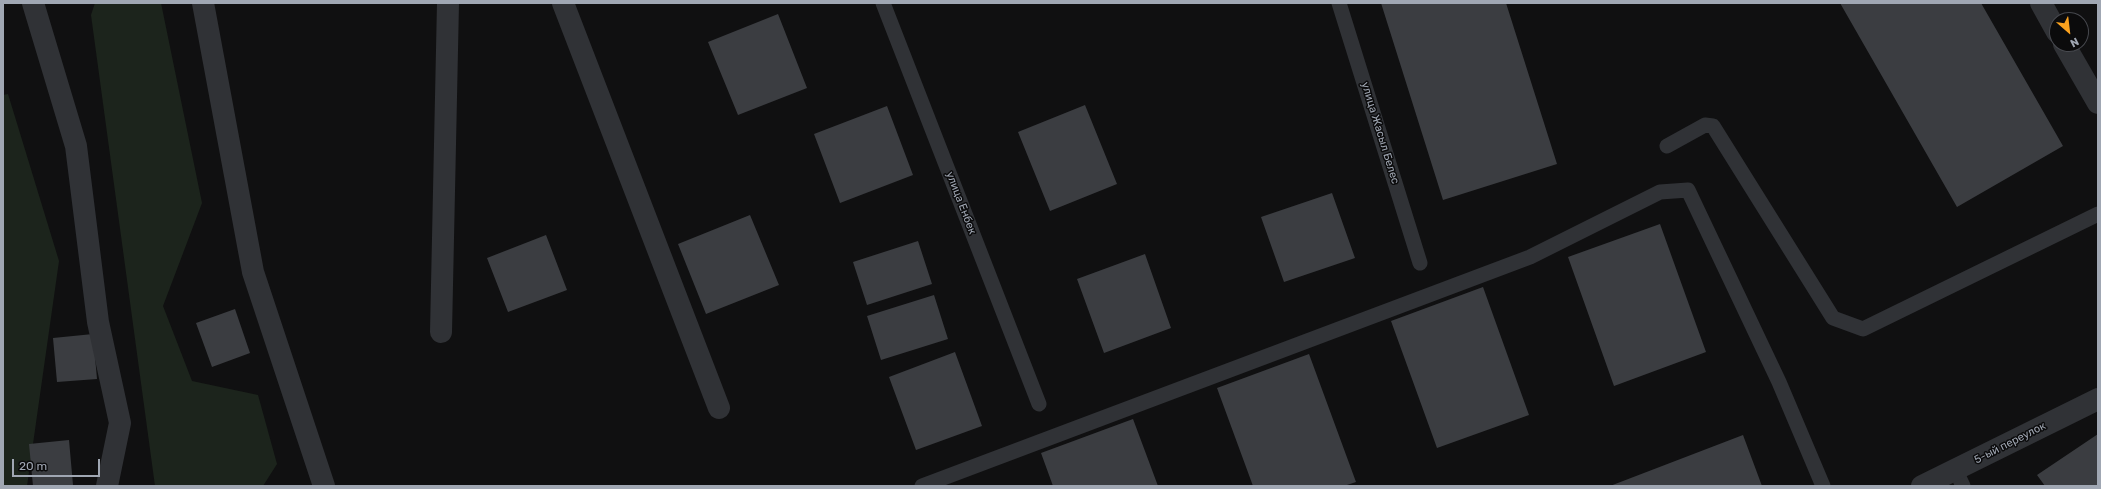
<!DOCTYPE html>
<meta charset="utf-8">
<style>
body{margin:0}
#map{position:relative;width:2101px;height:489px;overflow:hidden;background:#101011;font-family:Rubik,sans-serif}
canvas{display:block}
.frame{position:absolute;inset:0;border:4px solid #a0a7b3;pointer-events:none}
.north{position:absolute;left:2049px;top:12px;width:40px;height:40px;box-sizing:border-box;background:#0b0b0c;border:1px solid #47494f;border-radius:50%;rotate:152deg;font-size:11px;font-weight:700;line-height:16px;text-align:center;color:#a0a7b3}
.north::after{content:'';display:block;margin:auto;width:14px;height:18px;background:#fba21e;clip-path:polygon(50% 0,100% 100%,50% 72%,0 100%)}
.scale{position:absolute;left:12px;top:459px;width:88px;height:18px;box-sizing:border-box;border:2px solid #a0a7b3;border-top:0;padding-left:5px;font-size:12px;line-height:14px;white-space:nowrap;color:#a0a7b3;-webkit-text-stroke:3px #0b0b0c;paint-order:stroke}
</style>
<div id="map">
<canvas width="2101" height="489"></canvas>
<div class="frame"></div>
<div class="north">N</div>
<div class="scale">20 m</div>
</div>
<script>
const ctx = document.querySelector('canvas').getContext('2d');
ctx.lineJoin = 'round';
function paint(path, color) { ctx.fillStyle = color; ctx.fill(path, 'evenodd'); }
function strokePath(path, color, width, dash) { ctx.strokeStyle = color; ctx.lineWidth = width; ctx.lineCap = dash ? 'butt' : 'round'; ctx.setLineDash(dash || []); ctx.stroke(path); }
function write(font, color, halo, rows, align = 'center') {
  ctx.font = font + ' Rubik,sans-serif'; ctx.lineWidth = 3; ctx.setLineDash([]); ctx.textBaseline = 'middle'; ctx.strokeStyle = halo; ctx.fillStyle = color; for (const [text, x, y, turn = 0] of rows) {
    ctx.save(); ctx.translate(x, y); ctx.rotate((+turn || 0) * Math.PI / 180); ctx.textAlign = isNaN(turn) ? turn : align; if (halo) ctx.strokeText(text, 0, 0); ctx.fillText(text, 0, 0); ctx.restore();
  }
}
paint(new Path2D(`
 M95 3H161L202 203 163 306 192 381 258 395 277 464 263 486H155L91 15Z
 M8 94 59 261 27 486H3V95Z`), '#1c241c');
paint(new Path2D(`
 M1381 3H1506L1557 164 1443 200Z
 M1840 3H1981L2063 146 1957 207Z
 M778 14 807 88 738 115 708 42Z
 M1085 105 1117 184 1050 211 1018 132Z
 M887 106 913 175 840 203 814 134Z
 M1332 193 1355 258 1284 282 1261 217Z
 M750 215 779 285 706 314 678 244Z
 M1660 224 1706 352 1614 386 1568 257Z
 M546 235 567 290 508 312 487 258Z
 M918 241 932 284 867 305 853 262Z
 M1145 254 1171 328 1104 353 1077 279Z
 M1483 287 1529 415 1437 448 1391 321Z
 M934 295 948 339 881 360 867 316Z
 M235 309 250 353 212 367 196 323Z
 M93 334 97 379 57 382 53 338Z
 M955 352 982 426 916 450 889 377Z
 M1309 354 1356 482 1344 486H1253L1217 388Z
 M1133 419 1158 486H1053L1041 453Z
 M2098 434V486H2045L2037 475Z
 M1743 435 1762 486H1610Z
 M69 440 73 485 33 486 29 444Z`), '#3b3d41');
strokePath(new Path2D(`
 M883 3 1039 404
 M1339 3 1420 263
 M1667 146 1705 125 1713 126 1833 318 1863 329 2098 214
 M1956 471 1963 486
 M922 486 1530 257 1660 192 1688 190 1779 382 1823 486`), '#303236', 15);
strokePath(new Path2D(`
 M33 3 76 146 98 322 120 423 107 486
 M203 3 253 272 324 486
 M563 3 719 408
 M441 332 448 3
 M1922 486 2098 399`), '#303236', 22);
strokePath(new Path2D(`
 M2041 3 2057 32
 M2064 44 2098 103`), '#303236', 22);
write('11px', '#a0a7b3', '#0b0b0c', [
 ["улица Жасыл Белес",1380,133,73],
 ["улица Енбек",961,203,69],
 ["5-ый переулок",2010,443,-27]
]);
</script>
